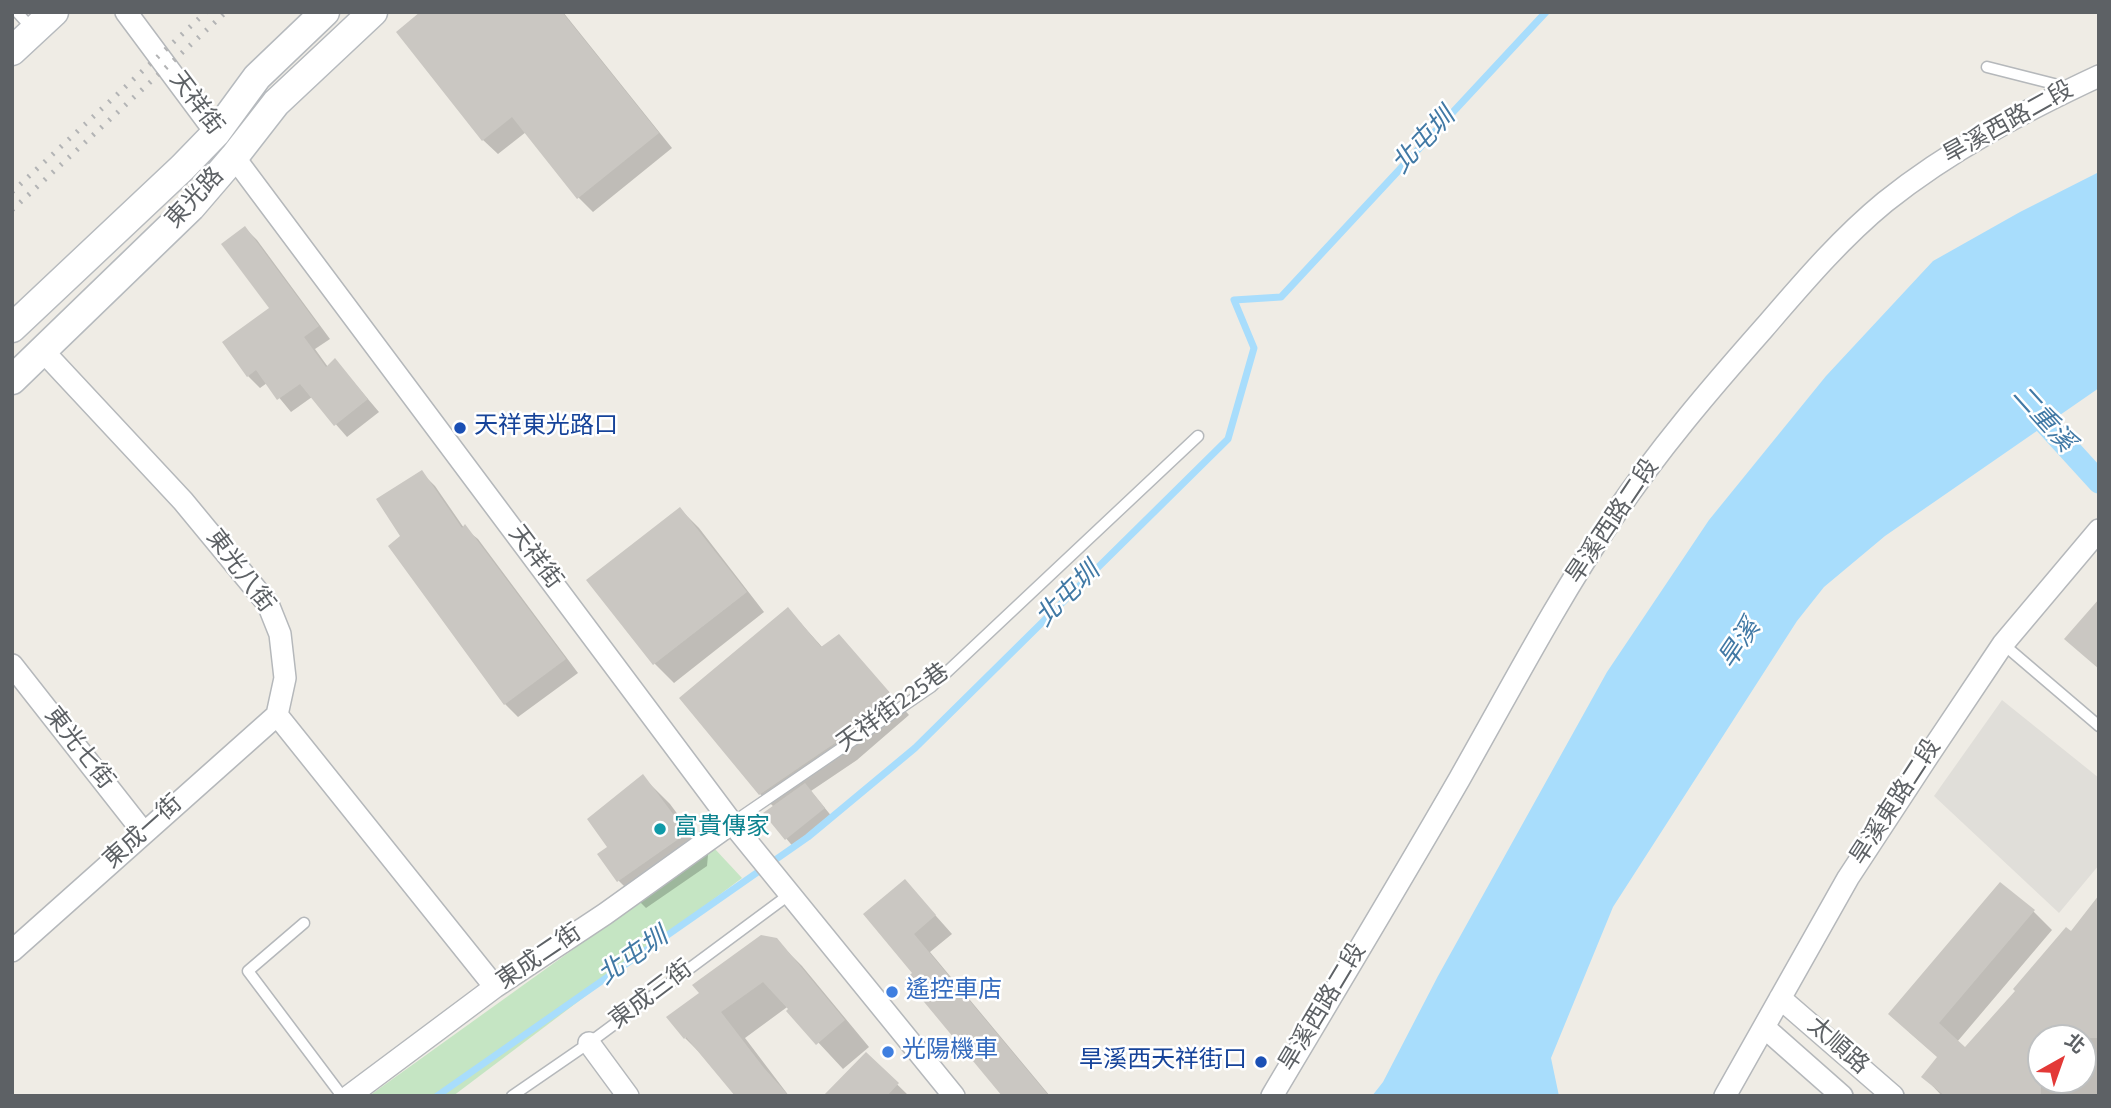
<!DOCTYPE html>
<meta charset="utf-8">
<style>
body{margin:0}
#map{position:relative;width:2111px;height:1108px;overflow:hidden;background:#efece5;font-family:"Source Sans 3","Noto Sans TC",sans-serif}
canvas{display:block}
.frame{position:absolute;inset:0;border:14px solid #5d6165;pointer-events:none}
.north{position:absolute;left:2027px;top:1024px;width:70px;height:70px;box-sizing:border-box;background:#fff;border:2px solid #bec0c1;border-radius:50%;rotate:40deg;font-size:19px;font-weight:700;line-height:28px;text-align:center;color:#5d6165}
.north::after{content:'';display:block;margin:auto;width:24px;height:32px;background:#e33937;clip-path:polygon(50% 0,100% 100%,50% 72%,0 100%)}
</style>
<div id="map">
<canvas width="2111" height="1108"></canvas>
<div class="frame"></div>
<div class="north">北</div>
</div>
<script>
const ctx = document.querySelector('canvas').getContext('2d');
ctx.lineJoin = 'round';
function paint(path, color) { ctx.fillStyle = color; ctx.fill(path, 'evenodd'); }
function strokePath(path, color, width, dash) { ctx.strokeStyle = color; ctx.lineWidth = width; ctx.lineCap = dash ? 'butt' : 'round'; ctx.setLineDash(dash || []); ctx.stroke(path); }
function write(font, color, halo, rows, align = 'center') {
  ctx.font = font + ' "Source Sans 3","Noto Sans TC",sans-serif'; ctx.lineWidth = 5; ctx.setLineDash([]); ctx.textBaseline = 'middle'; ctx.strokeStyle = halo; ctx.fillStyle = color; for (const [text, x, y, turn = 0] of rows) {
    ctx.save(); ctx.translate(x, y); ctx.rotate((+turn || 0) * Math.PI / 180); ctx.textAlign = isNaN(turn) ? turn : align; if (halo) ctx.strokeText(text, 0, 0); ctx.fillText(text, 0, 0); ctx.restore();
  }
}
paint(new Path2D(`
 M2002 700 2099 778V865L2059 913 1934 796Z`), '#e0ded9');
paint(new Path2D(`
 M714 848 742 878 453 1096H369Z`), '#c5e5c3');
paint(new Path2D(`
 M2099 172V388L1885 536 1824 587 1797 621 1613 907 1551 1058 1559 1096H1372L1383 1082 1438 976 1607 672 1709 520 1826 376 1933 261 2020 212Z`), '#a8ddfc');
paint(new Path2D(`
 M423 12H563L672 148 593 212 578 197 526 132 498 154 483 140Z
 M245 228 257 240 330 339 315 349 328 367 335 360 379 412 347 437 312 397 291 412 267 383 260 388 248 376 271 309Z
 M422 473 435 486 464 528 478 539 578 673 518 717 505 704 403 537Z
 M680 509 699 528 764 612 674 683 655 664 589 580Z
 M788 609 823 648 839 636 909 715 857 760 811 791 833 818 795 849 765 813 774 807 760 794Z
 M643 777 670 804 708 855 707 866 646 908 619 881 610 847Z
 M905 881 952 934 930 952 1050 1096H1004L915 974Z
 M2099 897V1096H1942L1924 1077 1939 1058 1909 1032 2033 911 2052 930 1957 1042 1965 1049 2071 933ZM2041 1038H2083V1080H2041Z
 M776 940 802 966 869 1047 843 1069 789 1011 794 1002 745 1038 789 1096H737L710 1063 685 1038Z
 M866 1054 909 1096H826Z`), '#0003');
strokePath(new Path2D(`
 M437 1096 808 837 915 748 1228 439 1254 348 1234 300 1281 297 1546 12`), '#a8ddfc', 7);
strokePath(new Path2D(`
 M2026 402 2099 482`), '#a8ddfc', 23);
paint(new Path2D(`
 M420 12H562L659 133 577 199 512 117 482 141 396 32Z
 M245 226 319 326 304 337 326 367 335 358 368 399 334 426 300 384 277 400 256 370 247 377 222 342 269 308 221 244Z
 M422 470 462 528 465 524 566 659 504 705 388 546 400 536 376 499Z
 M680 507 747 592 653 665 586 580Z
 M2099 599V669L2064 639Z
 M788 607 821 647 839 634 892 695 838 741 759 795 679 698Z
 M643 774 682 826 680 838 617 882 597 854 607 847 587 819Z
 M805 783 825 808 785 840 763 813Z
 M905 879 936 915 914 934 1049 1096H1002L905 979 912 973 863 914Z
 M2000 882 2035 910 1939 1023 1965 1047 2015 991 2013 989 2066 927 2071 931 2099 895V1038H2041V1096H1945L1921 1077 1937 1057 1888 1014Z
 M761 935 777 938 845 1020 816 1045 786 1011 788 1009 763 982 721 1012 764 1068 789 1096H735L686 1037 684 1039 666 1017 699 993 692 985Z
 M866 1052 899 1083 887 1096H823Z`), '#cac7c2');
const lane = new Path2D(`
 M17 12 34 31
 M1987 67 2070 88
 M2003 644 2099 726
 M732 823 931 687 1198 436
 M304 923 248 971 342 1096
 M512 1096 589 1043 790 894`);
const street = new Path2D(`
 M126 12 216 133
 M234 157 732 823 954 1096
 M43 351 183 501 268 604 280 634 285 678 277 715 495 987
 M12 665 144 833
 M12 951 277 715
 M1780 998 1893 1096
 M1765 1028 1842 1096
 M589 1043 628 1096
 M349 1096 495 987 605 914 732 823
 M1272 1096C1335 990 1399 884 1460 778 1510 690 1557 600 1613 517 1658 450 1711 388 1764 328 1802 284 1840 239 1885 202 1950 150 2024 111 2099 76
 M1725 1096 1848 878 1928 756 2003 644 2099 530`);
const secondary = new Path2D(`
 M12 51 54 12
 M12 328 182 168 216 133 257 77 325 12
 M12 380 191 207 234 157 276 103 373 12`);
strokePath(lane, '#b5b8bb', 13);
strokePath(street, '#b5b8bb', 24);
strokePath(secondary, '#b6babe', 31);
strokePath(lane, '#fff', 10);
strokePath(street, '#fff', 21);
strokePath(secondary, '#fff', 28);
strokePath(new Path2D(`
 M12 192 206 12
 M12 210 226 12`), '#b3b4b5', 5, [2, 9]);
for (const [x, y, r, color] of [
 [460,428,7,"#1a4fb4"],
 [660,829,7,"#0f9aa8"],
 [892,992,7,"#3f7fe0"],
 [888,1052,7,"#3f7fe0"],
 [1261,1062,7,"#1a4fb4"]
]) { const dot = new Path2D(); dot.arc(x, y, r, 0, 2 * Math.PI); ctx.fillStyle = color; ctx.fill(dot); strokePath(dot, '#fff', 2.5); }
write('24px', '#5d6165', '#fff', [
 ["天祥街",195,104,53],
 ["旱溪西路二段",2009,124,-29],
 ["東光路",196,199,-47],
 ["旱溪西路二段",1614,522,-56],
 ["天祥街",534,558,53],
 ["東光八街",239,572,53],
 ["天祥街225巷",894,709,-36],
 ["東光七街",78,749,52],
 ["旱溪東路二段",1897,803,-57],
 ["東成一街",144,833,-42],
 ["東成二街",540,958,-34],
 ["東成三街",652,996,-37],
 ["旱溪西路二段",1324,1008,-59],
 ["太順路",1837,1047,41]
]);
write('24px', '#164399', '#fff', [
 ["天祥東光路口",474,428],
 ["旱溪西天祥街口",1247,1062,"right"]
], 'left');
write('24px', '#0d838f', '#fff', [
 ["富貴傳家",674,829]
], 'left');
write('24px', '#366cbe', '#fff', [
 ["遙控車店",906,992],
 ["光陽機車",902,1052]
], 'left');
write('italic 26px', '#4179a5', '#fff', [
 ["北屯圳",1425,142,-47],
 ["二重溪",2042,420,48],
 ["北屯圳",1069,596,-45],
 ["旱溪",1741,645,-56],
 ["北屯圳",634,958,-35]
]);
</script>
